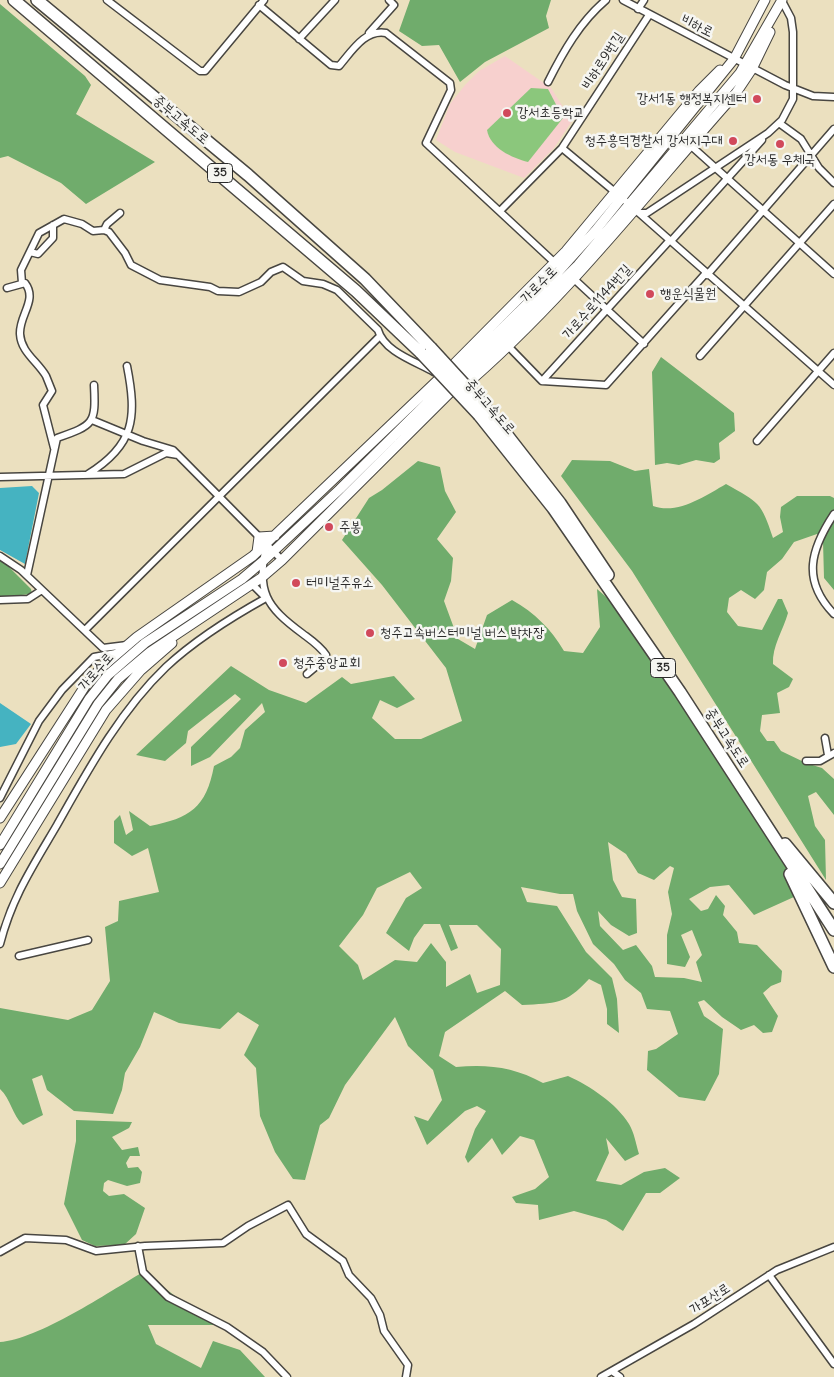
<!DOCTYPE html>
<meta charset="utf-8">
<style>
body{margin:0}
canvas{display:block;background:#ebe0bf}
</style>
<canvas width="834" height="1377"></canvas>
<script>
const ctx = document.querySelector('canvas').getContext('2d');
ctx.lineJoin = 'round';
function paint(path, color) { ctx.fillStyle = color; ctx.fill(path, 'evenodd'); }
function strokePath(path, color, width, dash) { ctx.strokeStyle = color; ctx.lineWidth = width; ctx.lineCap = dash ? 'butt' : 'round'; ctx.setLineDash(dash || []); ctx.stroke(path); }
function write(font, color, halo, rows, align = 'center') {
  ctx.font = font + ' Delius,"Poor Story",sans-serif'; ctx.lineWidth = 5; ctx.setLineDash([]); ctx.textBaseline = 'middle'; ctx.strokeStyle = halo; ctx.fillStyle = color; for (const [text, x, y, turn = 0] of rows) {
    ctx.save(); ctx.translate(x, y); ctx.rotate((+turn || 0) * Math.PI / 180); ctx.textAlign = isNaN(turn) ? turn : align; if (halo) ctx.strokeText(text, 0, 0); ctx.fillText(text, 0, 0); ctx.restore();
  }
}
paint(new Path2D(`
 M505 56 551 88 572 121 554 148 524 178 455 152 436 140 450 104 465 85 479 71Z`), '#f7d0ce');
paint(new Path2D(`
 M531 88 548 89 563 118 528 162C512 158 490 148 487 130Z`), '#8bc77c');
paint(new Path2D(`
 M410 0H551L546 16 549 28 485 62 460 82 439 45 422 46 399 31Z
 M0 4 85 76 91 85 76 114 155 162 86 204 61 183 8 156 0 158Z
 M661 357 734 413 735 431 719 443 720 459 714 463 696 460 679 465 667 463 655 465 652 372Z
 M572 460 610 461 635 471 649 469 653 506C678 515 705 496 726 484 759 503 761 501 773 538L783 532 780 517 781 507 797 496H830L834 498V590L824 578 823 541 817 534 794 542 782 559 767 572 764 590 755 599 741 590 729 598 727 612 738 626 762 630 778 599H782L788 613C783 631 772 646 773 664L793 679 789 687 777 693 780 713 762 715 760 731 767 741H774L781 751 806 763 822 768 834 779V815L816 792 808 796 815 826 825 840 826 880 632 571 561 476Z
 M418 461 440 467 445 491 456 512 437 539 453 558 451 581 444 601 458 639 475 649 487 615 512 600C535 613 551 629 564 651L583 653 600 627 597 589 612 602 693 718 805 892 754 915 729 885 710 887 689 899 701 911 708 909 716 895 725 906 723 915 737 932 739 943 757 945 782 971 781 982 771 986 763 993 778 1016 772 1032 763 1033 754 1025 741 1030 722 1017 704 1000 698 1002 704 1016 723 1029 719 1074 705 1101 679 1097 647 1070 648 1051 656 1049 678 1034 670 1011 647 1009 641 993 625 980 614 964 593 944 577 911 573 894H560L521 887 527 902 557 906 586 952 612 978 617 999 619 1033 607 1024V1009L601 985 589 979C565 1005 556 1003 522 1005L505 991 445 1032 439 1056 456 1067C488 1064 514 1067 543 1083L568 1076C590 1086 616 1103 629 1124 634 1132 636 1144 639 1154L625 1161 606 1138 609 1153 596 1181 621 1185 644 1172 665 1168 680 1178 660 1193H646L623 1231 606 1220 574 1211 539 1220 538 1205 516 1203 512 1197 535 1189 549 1177 534 1140 520 1136 502 1155 492 1138 468 1163 465 1157 475 1129 486 1111 477 1106 465 1111 427 1145 414 1116 428 1121 442 1100 433 1070 408 1046 395 1017 345 1085 329 1118 320 1125 305 1180 293 1179 275 1152 260 1116 256 1068 244 1055 259 1025 238 1012 220 1029 179 1023 154 1012 140 1047 125 1073 122 1090 113 1114 74 1111 47 1090 42 1075 32 1079 43 1115 23 1125C12 1115 11 1099 0 1089V1008L68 1020 92 1010 110 981 105 927 118 921 119 901 159 892 148 848 132 856 114 843V821L120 815 126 835 133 830 129 811 150 826C190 818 206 808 214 766L231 757 240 748 245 730 265 712 262 703 210 757 191 766V747L241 699 235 694 188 731 186 743 165 761 136 755 231 666 269 690 306 703 342 677 351 684 394 676 415 699 397 708 380 700 372 718 395 739H421L462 721 446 668 382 585 342 540 369 498 382 490ZM608 842 626 854 638 873 654 880 670 866 674 868 668 892 672 914 667 935V964L685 967 690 957 681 935 692 930 702 955 696 962 702 982 684 978 655 977 652 966 636 945 623 950 600 926 598 911 611 925 629 936 637 933 636 899 622 897 613 880ZM410 872 422 888 406 898 386 933 409 951 414 938 424 924H440L451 951 458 948 449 925H477L501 949 500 985 477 993 470 974 446 987V962L431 943 417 962 395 960 363 980 358 965 339 946 363 915 377 888Z
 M0 558 31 589 32 594 0 597Z
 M76 1120 132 1122 129 1128 112 1137 122 1150 138 1147 140 1156H130L126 1163 128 1168 138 1167 142 1172 140 1183 127 1186 108 1180 104 1183 103 1191 109 1196 124 1194 145 1208 136 1234 124 1245 95 1246 82 1240 64 1204 76 1141Z
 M143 1272 214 1325H148L156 1344 201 1368 213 1341 240 1350 265 1377H0V1342C37 1340 109 1292 143 1272Z`), '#70ac6c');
paint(new Path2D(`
 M32 486 39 493 25 564 0 550V488Z
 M0 703 31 724 16 744 0 747Z`), '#45b3c1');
const street = new Path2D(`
 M107 0 200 71H205L264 0
 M623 0 785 85 813 96 834 97
 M259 5 331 65 339 66C352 51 365 29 386 33L450 83 451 90 426 143 555 263
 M638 9 644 0
 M369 33 394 5 389 0
 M299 39 335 0
 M548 82C563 52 580 22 606 0
 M779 123 801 139 819 168 834 183
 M690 145 834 274
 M562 148 615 192
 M622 198 834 385
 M500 211 562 148 649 15
 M639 213H647L768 133 782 120 793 99V32L791 18 782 1
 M104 230 107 224 120 213
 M671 241 762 140
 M30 252 38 254 53 238V225
 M707 275 834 129
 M574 279 644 344
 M22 283 21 270 39 233 64 219 82 224 93 231 104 230 109 232 125 253 131 265 160 280 210 287 218 291 239 292 261 282 271 272 283 267 303 281 323 284 337 290 378 330C384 352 417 362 434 372
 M7 288 25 283C38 300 19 315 20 334 21 352 37 361 46 376 48 381 50 386 52 391L43 405 54 448
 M509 347 542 381 606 385 706 273
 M700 356 834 204
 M542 381 670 240
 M92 420 143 441 173 450 178 455
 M757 441 834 353
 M88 474C135 445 137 417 127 366
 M0 477 124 474 166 453 178 455 282 560
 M834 514C811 549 801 580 834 614
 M266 545C257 592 265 606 303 634 311 640 320 646 326 655L319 664 307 674
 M0 556 21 570 103 648 127 645
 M27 575 57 438C94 425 96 424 94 385
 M0 600 28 599 42 590
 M85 630 380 336
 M825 738 828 755
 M806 761H820L834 753
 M0 798 39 721 62 690 94 657 116 653
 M0 944C12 897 33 866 57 825 88 770 120 711 166 667 196 639 230 618 266 598L252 584
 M19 956 88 940
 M138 1246 143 1272 168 1297 227 1327 263 1352 287 1377
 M0 1252 25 1238 66 1240 96 1251 145 1246 223 1243 248 1226 288 1205 306 1234 343 1261 349 1275 371 1298 380 1315 384 1331 408 1365 406 1377
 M769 1275 834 1364
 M612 1371 620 1377
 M601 1377 694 1324 777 1270 834 1247`);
const secondary = new Path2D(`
 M461 389C564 301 646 194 736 93L752 69 770 32
 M257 552 259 537 275 536
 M0 818 87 683 102 667 137 637 253 556 441 377 566 251 699 91 720 70
 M0 845 89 699 108 675 145 643 242 579 262 562 340 489 551 280 595 231 734 59 765 0
 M0 864 98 704 118 679 150 652 261 578 282 560 578 265 740 73 782 0
 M0 883 106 710 141 670 172 643`);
const highway = new Path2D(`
 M14 0 356 291 421 353
 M37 0 248 175 365 279 431 348
 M486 408 560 503 608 575
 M479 415 553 508 680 692 834 930
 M785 844 834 903
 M790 874 834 967`);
strokePath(street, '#484641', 9);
strokePath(secondary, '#484641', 11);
strokePath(highway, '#484641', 14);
strokePath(street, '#fff', 6);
strokePath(secondary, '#fff', 9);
strokePath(highway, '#fff', 11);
const highwayBridge = new Path2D(`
 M431 348 486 408
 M421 353 479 415`);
strokePath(highwayBridge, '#484641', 14, []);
strokePath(highwayBridge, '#fff', 11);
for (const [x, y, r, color] of [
 [757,99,5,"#d1495b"],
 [507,113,5,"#d1495b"],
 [733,141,5,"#d1495b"],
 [780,144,5,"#d1495b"],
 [650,294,5,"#d1495b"],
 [329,527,5,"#d1495b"],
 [296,583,5,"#d1495b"],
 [370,633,5,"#d1495b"],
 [283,663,5,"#d1495b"]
]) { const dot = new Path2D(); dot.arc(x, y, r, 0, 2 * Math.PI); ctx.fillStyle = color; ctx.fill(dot); strokePath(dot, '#f6f6f2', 2); }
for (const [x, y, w] of [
 [220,173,25],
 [663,668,25]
]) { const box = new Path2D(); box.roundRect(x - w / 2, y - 9.5, w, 19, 4); ctx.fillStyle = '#f6f6f2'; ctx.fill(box); strokePath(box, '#2b2b2b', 1); }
write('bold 12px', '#2b2b2b', null, [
 ["35",220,173],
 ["35",663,668]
]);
write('14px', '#2b2b2b', '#f6f6f2', [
 ["비하로",697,26,27],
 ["비하로9번길",603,61,-57],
 ["중부고속도로",181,120,40],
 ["가로수로",539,285,-45],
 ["가로수로1144번길",597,302,-48],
 ["중부고속도로",490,407,49],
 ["가로수로",96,672,-49],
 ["중부고속도로",727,738,57],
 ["가포산로",710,1299,-33]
]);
write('14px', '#2b2b2b', '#f6f6f2', [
 ["강서1동 행정복지센터",747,99,"right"],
 ["강서초등학교",517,113],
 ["청주흥덕경찰서 강서지구대",723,141,"right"],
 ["강서동 우체국",780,160,"center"],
 ["행운식물원",660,294],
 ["주봉",339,527],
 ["터미널주유소",306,583],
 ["청주고속버스터미널 버스 박차장",380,633],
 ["청주중앙교회",293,663]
], 'left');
</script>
